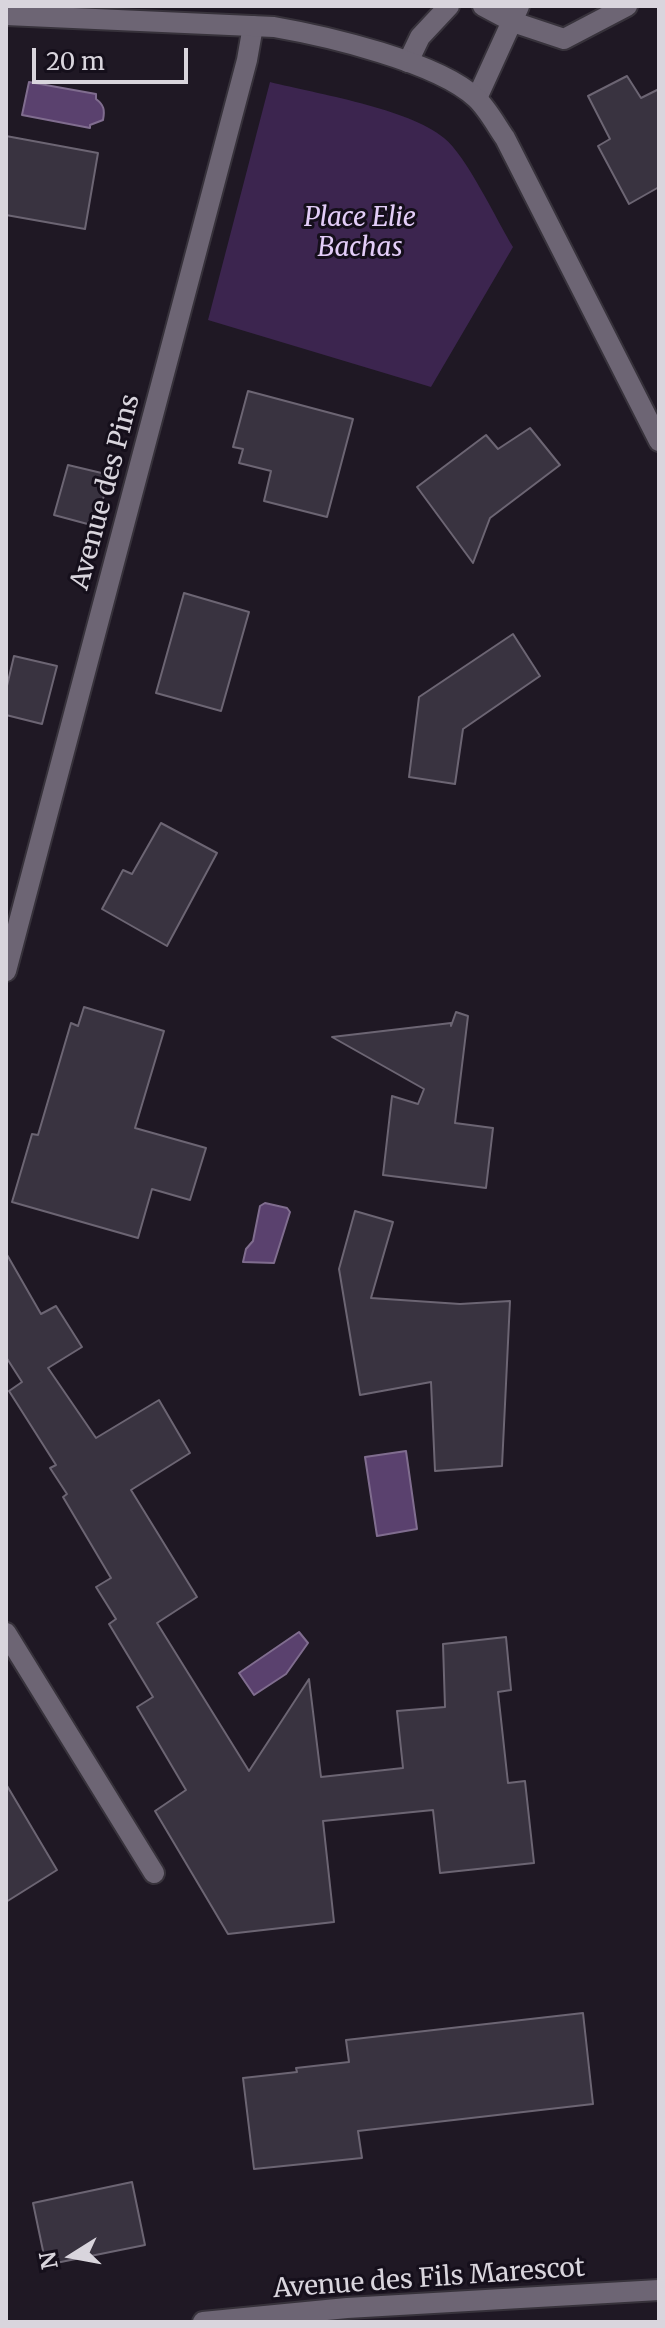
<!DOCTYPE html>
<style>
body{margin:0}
#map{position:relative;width:665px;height:2328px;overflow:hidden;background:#1f1824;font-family:Merriweather,serif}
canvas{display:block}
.frame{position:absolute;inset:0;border:8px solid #d9d5dd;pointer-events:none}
.north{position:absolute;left:32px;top:2216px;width:80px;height:80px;-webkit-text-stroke:6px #150f1b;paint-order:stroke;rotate:259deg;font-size:22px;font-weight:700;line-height:32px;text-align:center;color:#d9d5dd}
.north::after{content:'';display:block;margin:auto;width:28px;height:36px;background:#d9d5dd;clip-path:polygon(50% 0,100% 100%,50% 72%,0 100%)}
.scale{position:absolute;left:32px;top:48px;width:156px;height:36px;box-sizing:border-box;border:4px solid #d9d5dd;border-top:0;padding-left:10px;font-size:24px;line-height:28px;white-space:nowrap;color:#d9d5dd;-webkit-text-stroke:6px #150f1b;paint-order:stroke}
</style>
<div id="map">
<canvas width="665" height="2328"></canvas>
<div class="frame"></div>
<div class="north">N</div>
<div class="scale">20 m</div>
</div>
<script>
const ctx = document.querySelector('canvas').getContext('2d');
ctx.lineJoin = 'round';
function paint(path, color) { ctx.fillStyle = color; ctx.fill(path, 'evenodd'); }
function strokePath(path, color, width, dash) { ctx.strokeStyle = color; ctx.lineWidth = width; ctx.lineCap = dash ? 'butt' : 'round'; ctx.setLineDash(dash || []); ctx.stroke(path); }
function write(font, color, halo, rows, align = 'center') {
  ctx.font = font + ' Merriweather,serif'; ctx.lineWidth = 6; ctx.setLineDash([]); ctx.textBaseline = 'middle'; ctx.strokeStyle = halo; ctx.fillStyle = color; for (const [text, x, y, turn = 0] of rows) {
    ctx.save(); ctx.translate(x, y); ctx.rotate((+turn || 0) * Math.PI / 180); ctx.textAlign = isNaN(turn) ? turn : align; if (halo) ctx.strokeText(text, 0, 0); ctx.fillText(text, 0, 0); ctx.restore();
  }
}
paint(new Path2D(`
 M270 82C317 94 408 108 444 138 466 155 497 221 513 247L431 387 208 320Z`), '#3c254f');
const water = new Path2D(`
 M29 82 96 94V99C104 105 105 110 103 120L90 125V128L22 115Z
 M265 1203 287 1208 290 1212 274 1263 243 1262 246 1249 253 1241 260 1206Z
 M406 1451 417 1529 377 1536 365 1457Z
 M299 1632 308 1643 286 1674 254 1695 239 1673Z`);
paint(water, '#5a416e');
strokePath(water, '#806d8f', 2);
const building = new Path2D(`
 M627 76 641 98 659 89V187L629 204 598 146 610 139 588 96Z
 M6 136 98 153 85 229 6 215Z
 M248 391 353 419 327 517 264 501 271 471 239 463 243 449 233 447Z
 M530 428 560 465 490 518 473 563 417 487 486 435 498 449Z
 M68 465 110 475 95 526 54 515Z
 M184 593 249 612 221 711 156 693Z
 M513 634 540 676 463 729 455 784 409 777 419 697Z
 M14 656 57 666 42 724 6 715V690Z
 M161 823 217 853 167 946 102 909 123 870 132 874Z
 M84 1007 164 1031 135 1128 206 1148 190 1200 152 1189 138 1238 12 1202 32 1134 38 1135 71 1023 78 1026Z
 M456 1012 468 1016 455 1123 493 1128 486 1188 383 1175 392 1096 418 1104 424 1089 332 1037 451 1023V1026Z
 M355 1211 393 1222 371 1298 460 1304 510 1301 502 1466 435 1471 431 1382 360 1395 339 1269Z
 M6 1253 41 1314 56 1306 82 1347 48 1368 96 1438 159 1400 190 1453 131 1490 197 1597 157 1623 249 1771 309 1679 321 1777 403 1768 397 1711 445 1707 443 1644 506 1637 511 1690 498 1692 508 1783 525 1781 534 1863 440 1873 433 1810 323 1821 334 1922 228 1934 155 1811 186 1790 137 1707 153 1697 109 1624 116 1619 96 1587 111 1578 63 1497 67 1494 50 1468 56 1465 9 1391 22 1382 6 1357Z
 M6 1784 57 1870 6 1902Z
 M583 2013 593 2104 358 2131 362 2158 254 2169 243 2078 297 2072 296 2068 349 2062 346 2040Z
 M132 2182 145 2245 46 2265 33 2203Z`);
paint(building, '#393340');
strokePath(building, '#6c6573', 2);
const minor = new Path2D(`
 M483 6 513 22 564 39 627 6
 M408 62 420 37 449 6
 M477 98 519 6
 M6 971 247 60 253 26
 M6 1633 154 1873`);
const tertiary = new Path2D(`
 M6 15 274 27C326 36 438 62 476 98 487 108 496 125 505 138L659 441
 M203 2322 347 2308 659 2290`);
strokePath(minor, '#37323b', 24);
strokePath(tertiary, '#37323b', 24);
strokePath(minor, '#6d6574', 20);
strokePath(tertiary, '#6d6574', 20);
write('italic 26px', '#e3cdf8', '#150f1b', [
 ["Place Elie",360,219],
 ["Bachas",360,249]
]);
write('26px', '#d9d5dd', '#150f1b', [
 ["Avenue des Pins",106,492,-75],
 ["Avenue des Fils Marescot",429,2279,-4]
]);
</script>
